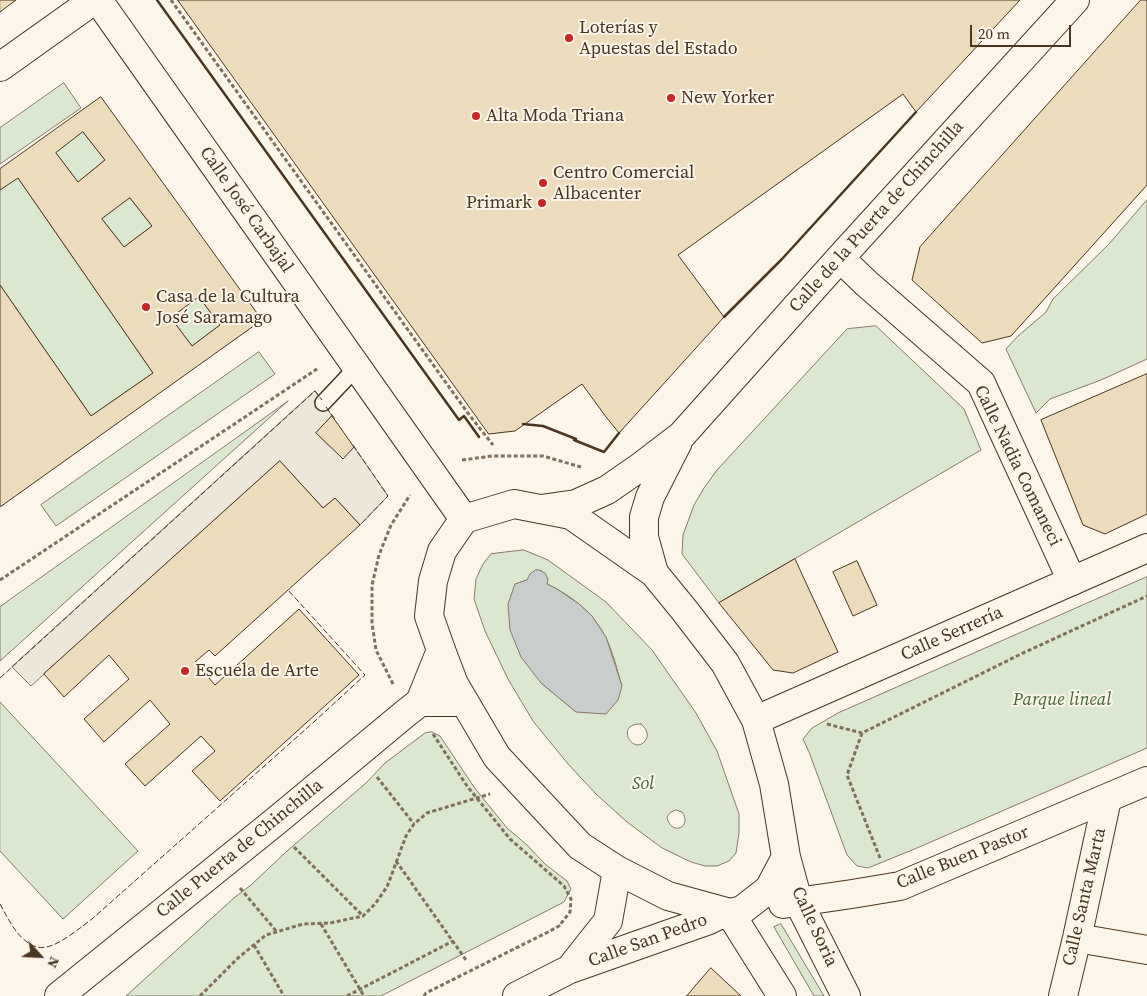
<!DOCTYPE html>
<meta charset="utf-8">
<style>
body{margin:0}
#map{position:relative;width:1147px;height:996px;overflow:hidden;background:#fbf6e9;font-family:"Source Serif 4",serif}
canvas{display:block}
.north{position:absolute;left:15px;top:931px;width:50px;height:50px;-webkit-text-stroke:4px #fbf6e9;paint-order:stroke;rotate:115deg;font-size:14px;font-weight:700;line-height:20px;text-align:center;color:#4a3520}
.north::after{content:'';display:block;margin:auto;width:18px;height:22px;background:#4a3520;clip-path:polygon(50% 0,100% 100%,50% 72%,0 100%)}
.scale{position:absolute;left:970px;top:25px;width:101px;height:22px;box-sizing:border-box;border:2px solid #4a3520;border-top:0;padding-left:6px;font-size:15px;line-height:18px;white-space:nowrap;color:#4a3520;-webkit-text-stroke:4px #fbf6e9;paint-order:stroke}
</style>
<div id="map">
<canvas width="1147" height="996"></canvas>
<div class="north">N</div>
<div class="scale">20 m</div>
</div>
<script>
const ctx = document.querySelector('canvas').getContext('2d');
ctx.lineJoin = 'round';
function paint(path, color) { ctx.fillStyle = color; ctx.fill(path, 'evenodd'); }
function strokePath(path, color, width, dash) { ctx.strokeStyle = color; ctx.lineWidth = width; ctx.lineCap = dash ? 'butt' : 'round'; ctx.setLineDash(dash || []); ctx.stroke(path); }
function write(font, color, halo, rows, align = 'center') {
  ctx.font = font + ' "Source Serif 4",serif'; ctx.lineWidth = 4; ctx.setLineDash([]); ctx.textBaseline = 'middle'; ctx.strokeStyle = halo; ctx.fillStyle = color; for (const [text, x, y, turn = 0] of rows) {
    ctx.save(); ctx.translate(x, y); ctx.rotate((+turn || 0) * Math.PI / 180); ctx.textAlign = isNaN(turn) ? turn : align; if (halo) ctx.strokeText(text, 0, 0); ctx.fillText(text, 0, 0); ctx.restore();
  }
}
const green = new Path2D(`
 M64 83 81 108 0 164V128Z
 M83 132 105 160 78 182 56 153Z
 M18 178 153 373 91 416 0 285V190Z
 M130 198 152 226 124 247 102 219Z
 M1147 200V359L1101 380 1050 399 1036 413 1006 349 1017 337 1046 312 1053 299 1109 244Z
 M199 297 220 325 192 346 171 318Z
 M876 326 964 409 981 450 719 603 682 554 683 535 694 505 704 488 717 470 847 329Z
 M259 352 275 374 56 526 41 505Z
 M288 401 0 661V607Z
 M524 550 548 560 606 602 652 650 696 713 717 751 739 814V833L736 853 729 861 717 866H705L691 862 662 848 627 822 597 795 568 764 533 721 508 679 485 631 474 599 476 579 483 564 491 554ZM536 570 542 571 547 584C571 595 594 613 606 638 613 652 617 670 622 686L576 712 541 683 515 584 527 580ZM641 724C646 728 650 735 645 741 633 756 614 723 641 724ZM676 810 682 812C693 827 671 837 667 817L670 813Z
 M1147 577V748L917 848 868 868 857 866 847 855 809 752 803 739 812 728 838 713Z
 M0 702 138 851 63 919 0 851Z
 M432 732 440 736 474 787 507 828 527 845 545 864 567 881 571 889 564 902 381 996H126L235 897 251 885 287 851 366 783 385 763 425 733Z
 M781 924 824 996H814L774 927Z`);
paint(green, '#dce7d0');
strokePath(green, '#887966', 1);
const parking = new Path2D(`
 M315 391 332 416 316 433 343 458 354 447 388 496 360 525 335 498 323 508 280 461 31 686 12 667Z`);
paint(parking, '#ede7d9');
strokePath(parking, '#887966', 1);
const water = new Path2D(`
 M536 570H539L545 573 548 579 547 584 557 589 579 604 592 616 606 637 622 686 618 700 606 714 576 712 541 683 521 657 510 630 508 604 515 584 527 580 530 574Z`);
paint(water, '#c9cecd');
strokePath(water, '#887966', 1);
const building = new Path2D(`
 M0 0H16L0 12Z
 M178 0H1020L916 112 903 94 678 255 724 317 619 433 606 417 582 384 515 431 489 434Z
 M1141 0H1147V185L1011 336 982 343 912 280 920 247Z
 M101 97 262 320 0 507V285L91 416 153 373 18 178 0 190V169ZM83 132 105 160 78 182 56 153ZM130 198 152 226 124 247 102 219ZM199 297 220 325 192 346 171 318Z
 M1147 374V514L1105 534 1083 525 1041 420Z
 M332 416 354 447 343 459 316 433Z
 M280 461 323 508 335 498 360 525 215 656 209 650 195 662 215 685 299 609 359 675 220 801 192 771 215 751 201 736 145 786 125 764 170 724 150 700 104 742 84 719 129 679 109 655 64 697 44 674Z
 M795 559 838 652 793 673 773 670 719 603Z
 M857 561 877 605 853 616 833 572Z
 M711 968 741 996H687Z`);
paint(building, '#ecdcbc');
strokePath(building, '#4a3520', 1);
const lane = new Path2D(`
 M323 403 357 367`);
const street = new Path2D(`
 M98 0 464 519
 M0 67 94 0
 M840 258 866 283 981 383 1072 581
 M541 509 576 504 607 490 643 465 681 436 840 258 1075 0
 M654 573 644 537V517L650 497 678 442
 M420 702 441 650
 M420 702H464
 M1077 938 1147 950
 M59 996 276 821 406 713 420 702
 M1063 996 1077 938 1107 799`);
const secondary = new Path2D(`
 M756 720 1147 548
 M786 857 769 889 742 910 730 913 668 896 617 870 580 846 497 757 454 684 441 650 429 616 433 581 442 551 464 519 514 504 571 515 654 573 685 611 725 663 756 720 774 784 786 857 798 901 846 996
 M783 904 852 894 900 886 1147 781
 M730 913 782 996
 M570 969 608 921 617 870
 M517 996 570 969 709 920 725 912`);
strokePath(lane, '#4a3520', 18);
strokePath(street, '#4a3520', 30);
strokePath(secondary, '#4a3520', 30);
strokePath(new Path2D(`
 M171 0 467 412 493 445
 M462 460 492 456H543L581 467
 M0 580 317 369
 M393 684 376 650 372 623V585L379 555 391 525 410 495
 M827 724 862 733 1021 654 1147 596
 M862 733 847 775 880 858
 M433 734 467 786 510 839 564 886 571 899 570 912 559 926
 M377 777 414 824
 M294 847 363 916
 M396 861 466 960
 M240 888 277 932
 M321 924 364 996
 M254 945 284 996
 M200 996 238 958 266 935 303 924 330 923 363 916 375 904 387 887 406 836 414 824 427 813 490 794
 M347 996 453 941
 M424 996 426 993 548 932 559 926 560 928`), '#7f6f5c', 3, [4, 2.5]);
strokePath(lane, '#fbf6e9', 15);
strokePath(street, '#fbf6e9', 28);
strokePath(secondary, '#fbf6e9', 28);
strokePath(new Path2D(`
 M326 407 335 419
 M353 445 388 496 360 525
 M0 678 315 391 322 400
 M0 904C5 913 10 923 16 931 23 940 34 950 46 947 60 945 81 927 92 919L315 721 365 675 288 590`), '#4a3520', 1, [6, 2.5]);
strokePath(new Path2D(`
 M157 0 459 420 464 416 479 437
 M724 317 782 259 916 112
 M523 424 543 426 576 439 574 440 604 452 619 433`), '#4a3520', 2.5);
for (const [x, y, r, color] of [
 [569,38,5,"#c62828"],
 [671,98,5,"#c62828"],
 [476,116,5,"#c62828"],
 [543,183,5,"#c62828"],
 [542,203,5,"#c62828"],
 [146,307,5,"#c62828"],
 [185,671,5,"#c62828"]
]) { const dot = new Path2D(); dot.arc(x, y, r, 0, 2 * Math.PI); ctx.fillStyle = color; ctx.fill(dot); strokePath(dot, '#fbf6e9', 2); }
write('18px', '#4a3520', '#fbf6e9', [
 ["Loterías y",579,28],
 ["Apuestas del Estado",579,49],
 ["New Yorker",681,98],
 ["Alta Moda Triana",486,116],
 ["Centro Comercial",553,173],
 ["Albacenter",553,194],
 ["Primark",532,203,"right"],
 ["Casa de la Cultura",156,297],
 ["José Saramago",156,318],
 ["Escuela de Arte",195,671]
], 'left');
write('18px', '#4a3520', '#fbf6e9', [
 ["Calle José Carbajal",246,210,55],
 ["Calle de la Puerta de Chinchilla",877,217,-48],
 ["Calle Nadia Comaneci",1017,466,64],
 ["Calle Serrería",952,634,-24],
 ["Calle Puerta de Chinchilla",240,849,-39],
 ["Calle Buen Pastor",963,858,-22],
 ["Calle Santa Marta",1085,897,-77],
 ["Calle Soria",814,927,65],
 ["Calle San Pedro",648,941,-20]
]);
write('italic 18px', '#436837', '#fbf6e9', [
 ["Parque lineal",1062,700],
 ["Sol",643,784]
]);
</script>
